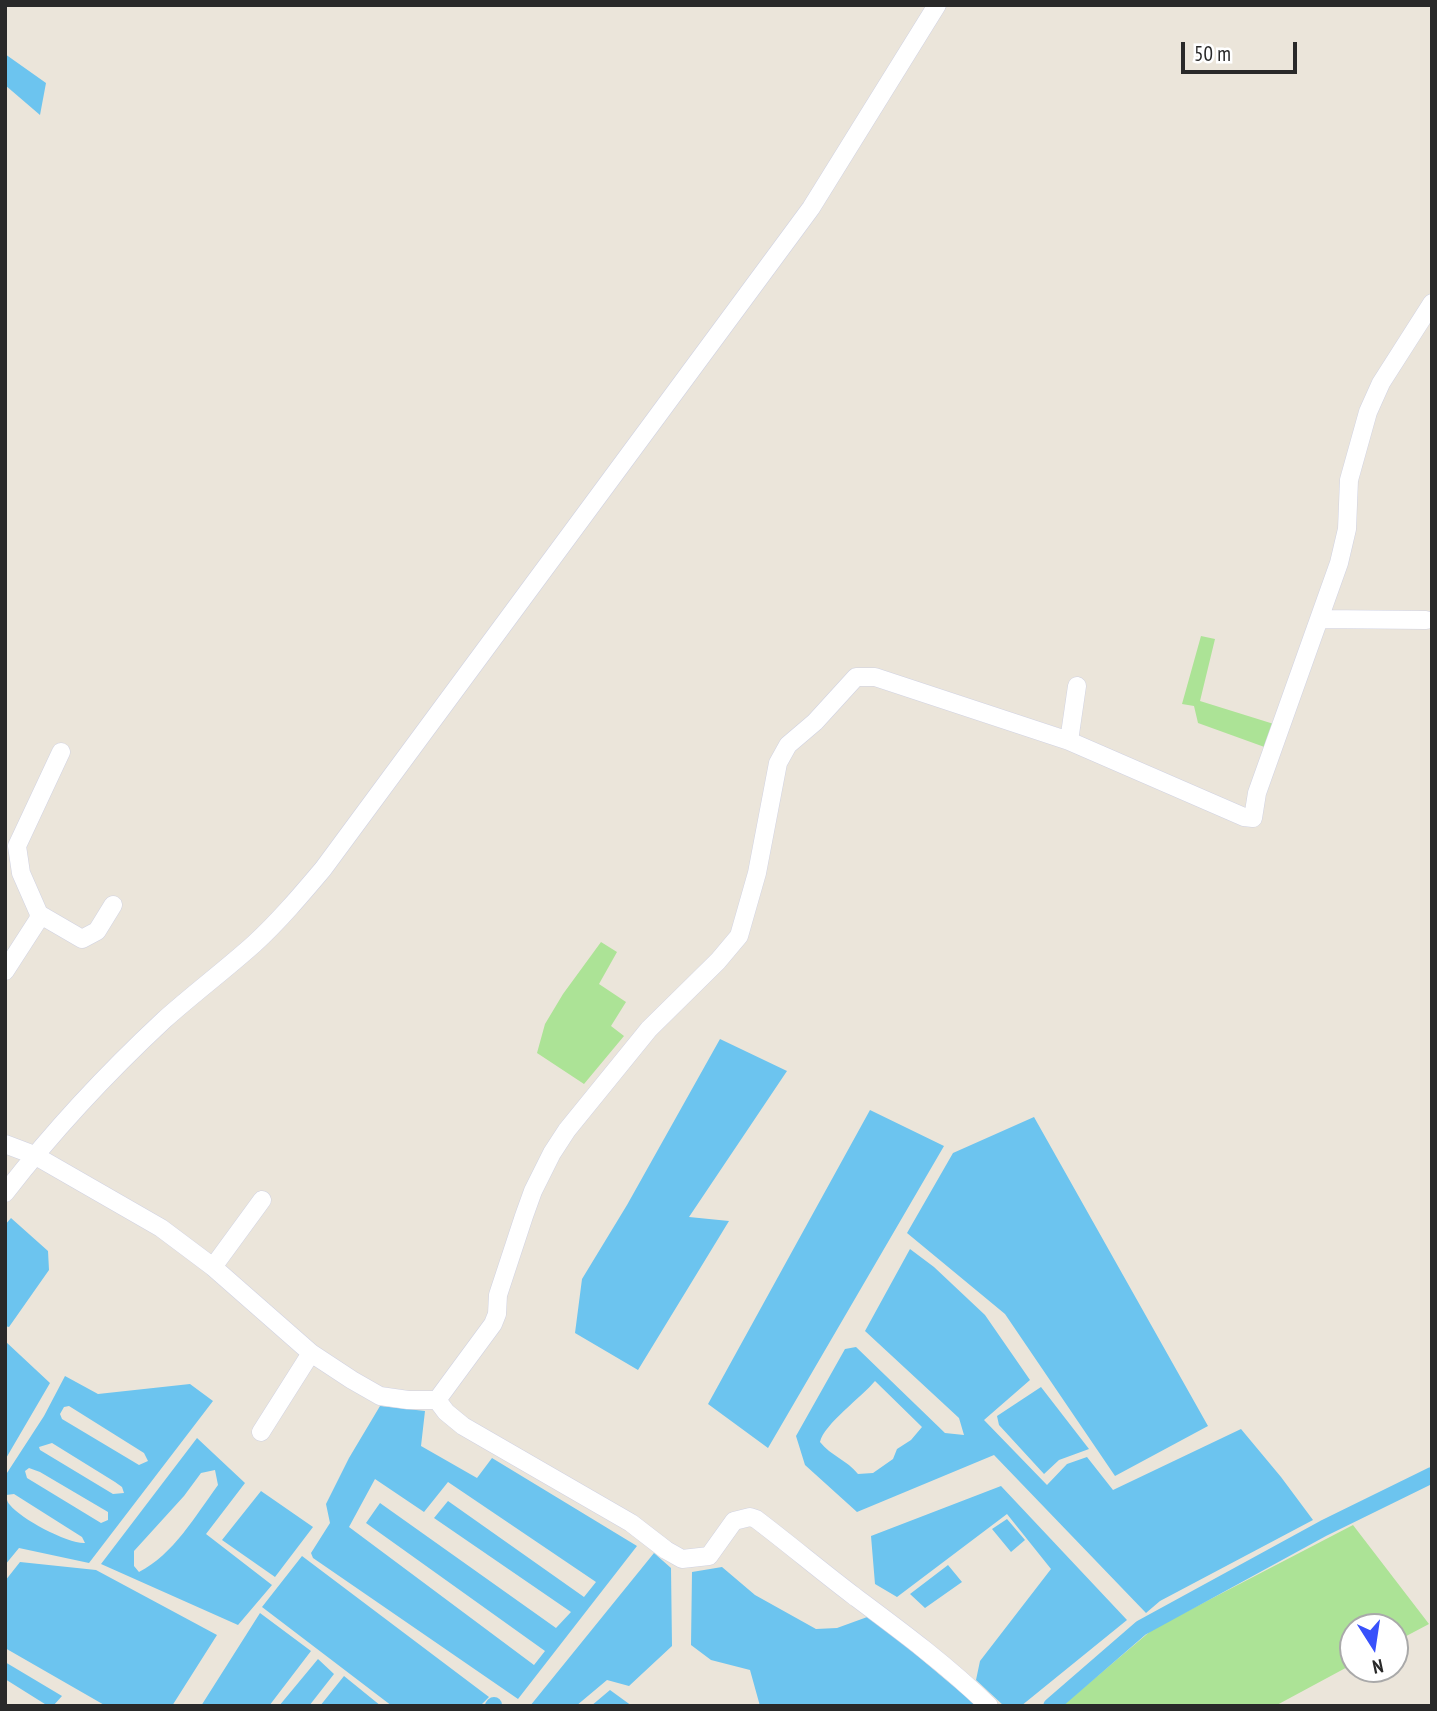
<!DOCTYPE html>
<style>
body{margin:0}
#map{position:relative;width:1437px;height:1711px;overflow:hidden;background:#ebe5da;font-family:"PT Sans Narrow",sans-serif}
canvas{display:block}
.frame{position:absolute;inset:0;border:7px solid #292929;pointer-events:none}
.north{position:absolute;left:1339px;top:1613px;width:70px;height:70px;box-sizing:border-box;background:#fff;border:2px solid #a9a9a9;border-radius:50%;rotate:168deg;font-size:19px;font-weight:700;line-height:28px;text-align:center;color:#292929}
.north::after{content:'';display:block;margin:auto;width:24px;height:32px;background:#3851fb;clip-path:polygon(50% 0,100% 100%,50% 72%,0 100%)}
.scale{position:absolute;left:1181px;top:42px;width:116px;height:32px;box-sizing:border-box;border:4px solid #292929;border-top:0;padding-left:9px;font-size:21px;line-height:24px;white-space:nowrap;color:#292929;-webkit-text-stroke:5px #fff;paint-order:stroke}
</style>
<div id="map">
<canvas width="1437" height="1711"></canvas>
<div class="frame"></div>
<div class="north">N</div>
<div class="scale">50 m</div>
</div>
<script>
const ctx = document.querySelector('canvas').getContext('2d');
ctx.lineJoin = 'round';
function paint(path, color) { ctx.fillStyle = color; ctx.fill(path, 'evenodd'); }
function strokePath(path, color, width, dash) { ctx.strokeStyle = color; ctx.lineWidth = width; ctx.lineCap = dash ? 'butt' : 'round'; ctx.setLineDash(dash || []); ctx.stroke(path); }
paint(new Path2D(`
 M1201 636 1215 639 1200 701 1277 725 1270 749 1198 723 1194 706 1182 704Z
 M601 942 617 952 599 984 626 1002 611 1026 624 1036 584 1084 537 1053 545 1024 563 994Z
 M1353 1525 1429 1624 1395 1642V1627H1353V1664L1275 1706H1062L1153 1629Z`), '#ace396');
paint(new Path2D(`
 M5 54 46 83 40 115 5 85Z
 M720 1039 787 1071 689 1217 729 1221 638 1370 575 1333 582 1279 627 1205Z
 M870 1110 944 1146 768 1448 708 1404Z
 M1034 1117 1208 1426 1115 1476 1005 1314 907 1233 953 1153Z
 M11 1218 48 1251 49 1270 9 1327 5 1326V1225Z
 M910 1249 934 1267 985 1315 1030 1380 984 1420 1047 1485 1067 1464 1087 1457 1113 1490 1241 1429 1281 1477 1313 1520 1160 1601 1146 1613 994 1455 857 1512 805 1465 796 1436 845 1349 856 1347 945 1433 964 1435 959 1418 865 1331ZM875 1381 922 1427 911 1440 897 1449 893 1459 873 1473 858 1474C847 1460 831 1456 820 1442 824 1424 862 1397 875 1381Z
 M5 1341 50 1383 5 1460Z
 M65 1376 98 1394 190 1384 213 1401 89 1563 19 1548 5 1565V1476L44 1416ZM69 1406 144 1453 148 1461 139 1465 62 1419 60 1414 64 1407ZM52 1443 115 1482 122 1487 124 1493 113 1494 40 1450 39 1447ZM29 1468 40 1472 108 1512V1520L101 1523 27 1478 25 1471ZM14 1494 82 1537 85 1543C68 1544 21 1519 10 1505 7 1502 7 1499 6 1495Z
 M1041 1387 1089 1449 1059 1460 1044 1474 999 1425 997 1416Z
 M380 1406 425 1411 421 1446 477 1478 492 1458 637 1546 518 1699 313 1558 311 1553 330 1523 326 1504 349 1458ZM375 1479 424 1512 448 1482 596 1582 584 1597 448 1501 434 1518 571 1612 556 1628 380 1503 366 1523 545 1651 534 1665 349 1527Z
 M197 1438 245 1483 206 1534 272 1585 238 1625 101 1564ZM215 1470 218 1485C196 1515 173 1555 139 1572L134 1566V1551L184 1496 201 1473Z
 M1001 1486 1127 1620 1021 1706H1004L976 1680 980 1661 1051 1569 1007 1514 897 1597 875 1584 871 1536Z
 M261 1491 313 1527 275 1577 222 1540Z
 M1007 1519 1025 1540 1011 1552 992 1529Z
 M654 1553 671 1568 672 1646 629 1686 607 1680 576 1706H530Z
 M302 1556 489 1697 480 1706H392L262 1607Z
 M20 1562 96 1570 217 1635 172 1706H106L5 1648V1581Z
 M948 1565 962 1582 925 1608 910 1594Z
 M722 1567 755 1595 816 1629 837 1628 870 1616 977 1706H760L750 1670 711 1660 691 1645 692 1572Z
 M260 1613 311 1651 269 1706H201Z
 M318 1659 334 1674 309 1706H279Z
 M5 1662 62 1696 53 1706H48L5 1679Z
 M344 1676 381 1706H320Z
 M610 1690 632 1706H591Z`), '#6cc4ef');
strokePath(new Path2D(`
 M493 1706 494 1705
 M1051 1706 1141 1628 1324 1528 1432 1475`), '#6cc4ef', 16);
const minor = new Path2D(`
 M1320 619 1426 620
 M1069 741 1077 686
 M39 914 82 939 97 931 113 905
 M5 971 38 920 39 914 21 873 17 846 61 752
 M5 1144 34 1155 161 1228 213 1267 311 1353 352 1380 380 1396 408 1400H437L493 1324 497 1314 498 1295 524 1216 533 1191 552 1153 567 1130 649 1029 718 961 739 936 757 873 778 763 788 745 815 722 856 677H875L1069 741 1244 817 1253 818 1257 793 1339 563 1347 529 1349 480 1368 412 1381 383 1432 303
 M5 1193C53 1131 106 1074 164 1020 193 994 225 970 254 944 279 921 301 895 323 869L811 208 937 5
 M213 1267 262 1200
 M437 1400 446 1412 463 1426 631 1523 666 1550 682 1559 709 1556 734 1521 750 1517 756 1519C789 1544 821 1571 854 1596 901 1631 947 1665 989 1706
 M261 1432 311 1353`);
strokePath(minor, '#d0d2e2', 19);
strokePath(minor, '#fff', 18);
</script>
